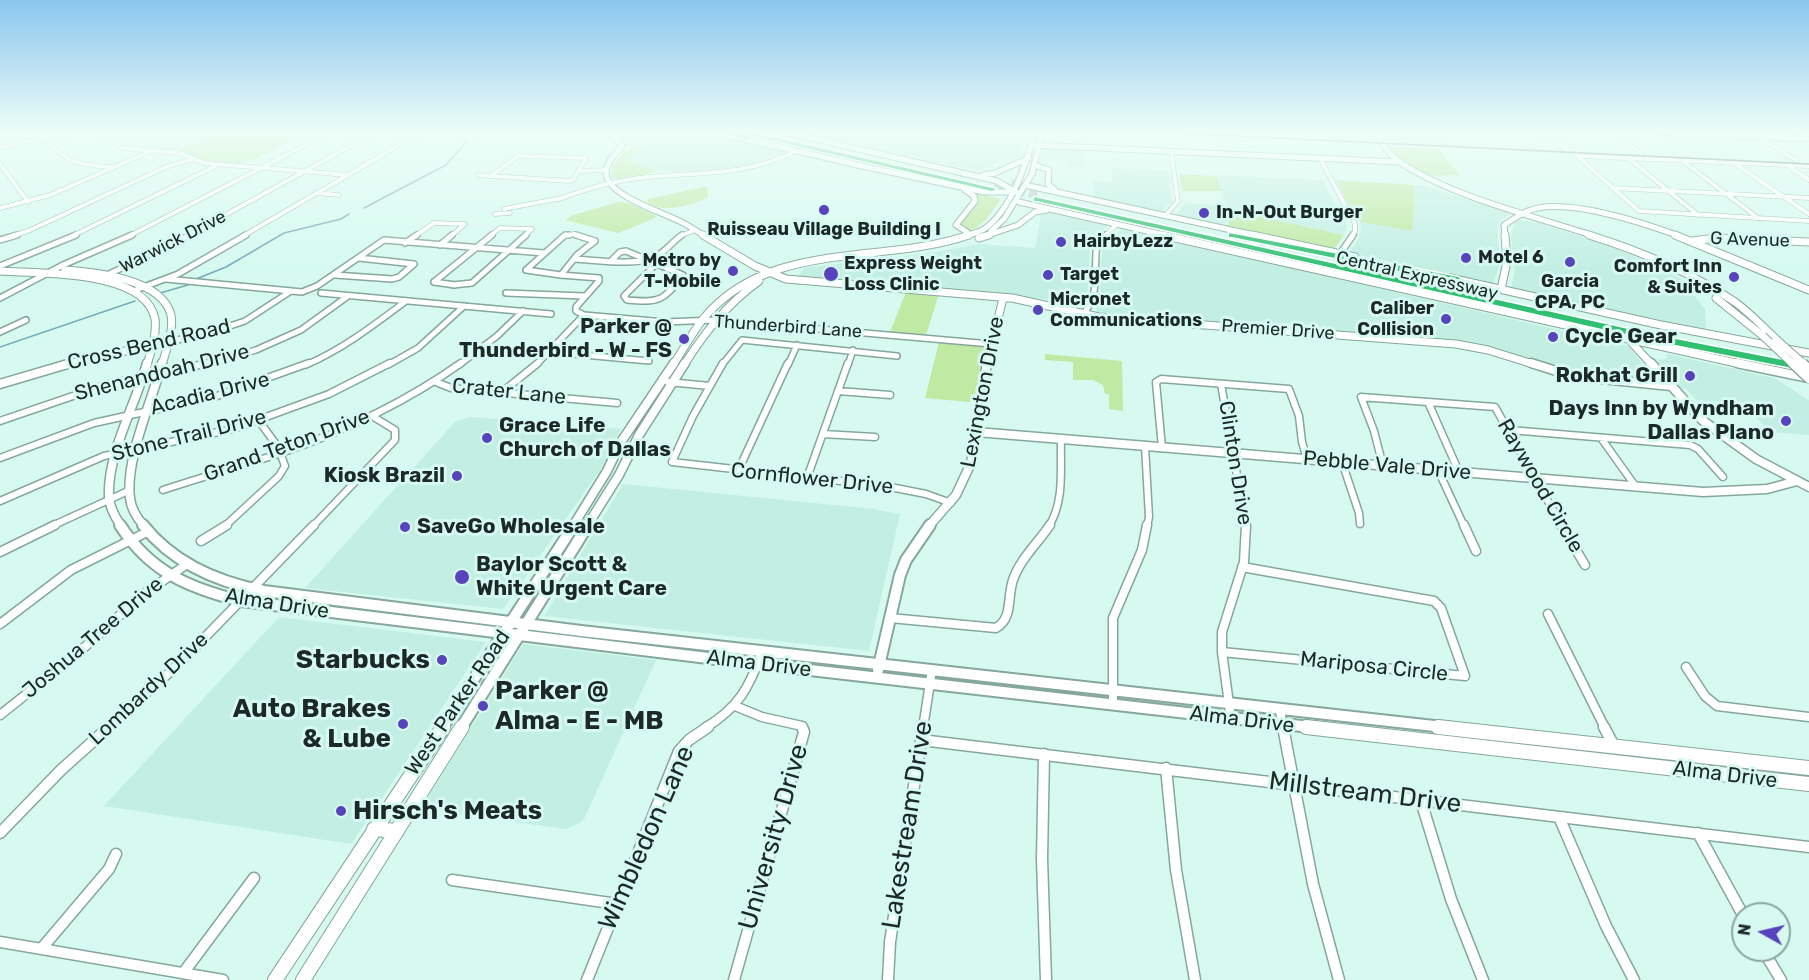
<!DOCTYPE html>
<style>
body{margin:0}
#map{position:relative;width:1809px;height:980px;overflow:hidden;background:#d6faf0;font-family:Rubik,sans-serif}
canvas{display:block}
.north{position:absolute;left:1731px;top:902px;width:60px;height:60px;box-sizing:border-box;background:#d6faf0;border:2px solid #8ca69f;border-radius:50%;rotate:278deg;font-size:16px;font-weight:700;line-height:24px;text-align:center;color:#1c2926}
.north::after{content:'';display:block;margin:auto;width:21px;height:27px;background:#5743bb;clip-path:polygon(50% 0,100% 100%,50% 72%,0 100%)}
</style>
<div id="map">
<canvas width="1809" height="980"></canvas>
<div class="north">N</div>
</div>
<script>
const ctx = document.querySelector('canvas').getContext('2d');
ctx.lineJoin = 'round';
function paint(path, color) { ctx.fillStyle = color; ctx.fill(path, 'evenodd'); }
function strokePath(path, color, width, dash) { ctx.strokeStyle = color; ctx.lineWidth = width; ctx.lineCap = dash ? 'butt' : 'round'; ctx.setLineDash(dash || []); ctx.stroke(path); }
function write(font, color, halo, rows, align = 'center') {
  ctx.font = font + ' Rubik,sans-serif'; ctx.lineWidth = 6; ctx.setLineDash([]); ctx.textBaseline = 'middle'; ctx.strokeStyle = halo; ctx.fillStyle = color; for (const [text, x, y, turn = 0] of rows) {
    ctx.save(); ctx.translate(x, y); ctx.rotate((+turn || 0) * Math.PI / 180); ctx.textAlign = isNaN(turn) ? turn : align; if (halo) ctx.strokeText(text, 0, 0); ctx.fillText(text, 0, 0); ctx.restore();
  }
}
paint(new Path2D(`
 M109 132H219L177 151 126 147Z
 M617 132H702L787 152 770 160 740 169 668 172 623 160 647 149 637 146 627 147 625 139Z
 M794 132H1029V137L1014 160H1004L979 171Z
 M1380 132H1423L1428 138H1423L1426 143 1564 150 1569 154 1390 145Z
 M1043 149H1084L1083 167 1067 166 1068 161 1041 159Z
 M1574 151 1809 163V165L1577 154Z
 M1112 168 1168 171 1172 201 1161 212 1094 198V181L1112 182Z
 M1218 175 1323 180 1347 226 1346 231 1344 235 1236 212 1224 225 1176 215 1186 203 1226 206Z
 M1415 185H1423L1510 214 1500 221 1497 227 1500 263 1493 284 1350 253 1361 233 1360 221 1370 222 1414 204Z
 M1051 212 1109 225 1090 244 1087 303 799 276 804 268 935 252 980 244 1035 248 1041 214Z
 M1519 220 1539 223 1597 242 1634 256 1681 279 1705 309 1706 330 1511 288 1515 271 1511 238 1514 223Z
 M1122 229 1628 346 1657 381 1613 378 1566 371 1492 348 1436 339 1096 313 1100 297 1102 246Z
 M1667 354 1774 378 1809 400V435L1770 432 1742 403 1696 400 1686 389 1681 388 1656 359 1664 360 1667 358Z
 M470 417 621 429 605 463 503 609 305 588 455 422Z
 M623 484 873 509 900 514 869 651 544 616Z
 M279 617 486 642 351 844 104 806Z
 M523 644 656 660 585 817 581 822 566 829 421 809Z`), '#c2efe2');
paint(new Path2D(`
 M219 132 306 133C274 149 239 175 202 161 192 158 189 153 177 151Z
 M1387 146 1438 149 1460 175 1429 176 1405 162Z
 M641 147 648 149 624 160 659 171 621 180 612 178V167L624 151Z
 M1179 174 1217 176 1222 191H1182Z
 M1336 180 1415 185 1412 231 1357 221Z
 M707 186 708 197C690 206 664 214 647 202L649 199Z
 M978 193 1001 199 986 220 970 232 959 226 978 201 975 195Z
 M618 202 629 203 657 216 653 219 618 233 565 220 573 215Z
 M1236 212 1344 235 1333 251 1225 226 1229 223 1228 221Z
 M906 292 939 294 926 335 890 332Z
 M939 342 986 347 977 400 969 402 925 398Z
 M1045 354 1122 361 1123 411 1109 409V394H1105L1103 385 1093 380H1073V362L1045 360Z`), '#c0e9a3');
strokePath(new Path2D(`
 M475 136 480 132
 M364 208 446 165 467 141
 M196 279 226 267 284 233 341 219 349 214
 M160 293 188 285
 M0 347 135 301`), '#78aab8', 1.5);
strokePath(new Path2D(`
 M1012 182 1029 186`), '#b1d0c8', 5, [5, 3]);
strokePath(new Path2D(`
 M994 185 1038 195`), '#b1d0c8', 8, [8, 4]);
const streetFar4 = new Path2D(`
 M102 132 122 148 180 153 204 163 348 175
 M310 132 329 133
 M1542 132 1555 143 1575 154 1639 211 1809 221
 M1614 132 1641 153
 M0 133 4 132
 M1757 136 1796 160
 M45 139C67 163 79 165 111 167
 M0 147 77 132
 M518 156 586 158 573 180 569 181 491 176Z
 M1578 156 1809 166
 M1628 158 1698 215
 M1321 160 1355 224V231L1352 236
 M1684 162 1758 218
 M0 164 28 202
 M1737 165 1809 214
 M1788 166 1809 180
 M579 171 606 170
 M478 175 491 176
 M1612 188 1809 198
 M316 193 339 195
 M559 199C588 188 617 180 648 177 702 172 746 176 796 151
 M0 208 50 195 149 152
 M504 209 562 198
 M495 214 510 213
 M1166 215 1178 201 1171 152
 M12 236 28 231 168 166 194 159
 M72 236 216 166
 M129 236 331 132
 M187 236 376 132
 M243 236 422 132
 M415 236 434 223 465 224
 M451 236 465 224
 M490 236 500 228 532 229
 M524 236 532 229
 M564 236 574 234 580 236
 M680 236 695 230
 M1105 236 1116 225`);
const streetFar3 = new Path2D(`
 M0 240 17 235
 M405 243 417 235
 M440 245 452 235
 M1340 254 1353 235
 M575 259C596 260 638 267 657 256 666 251 673 241 682 235
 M611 261 620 252 626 251 683 275C664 301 659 303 627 300L624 296 656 264
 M0 266 76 235
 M335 275 392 279 399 277 414 264 359 258
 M561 275 599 278V281L576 307V311L584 315 665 322 716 320 991 344
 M561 275 526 270 565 235H569
 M561 275 577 255 595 241 576 235
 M105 276 190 235
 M166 279 302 292 317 286 384 240 544 253
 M434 282 492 235
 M434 282 455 285
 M453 285 472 283 526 235
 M133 291 178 274 246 235
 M321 293 551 314
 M506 293 584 296
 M0 298 63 265 132 235
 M1083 314C1101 296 1093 267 1097 244L1106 235
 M0 332 26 320
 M168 342 209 333 245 321 291 291
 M551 352 649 361
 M204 365 256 350 301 330 348 296
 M306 365C343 349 374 325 406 301
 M388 365 418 348 464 306
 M459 365 497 336 523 311
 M536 365 584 315
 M722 365 742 340 897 356
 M788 365 797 345
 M848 365 853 350`);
const streetFar2 = new Path2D(`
 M723 363 693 416 672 462 885 486 926 494 951 503
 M436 382 451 388 617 403
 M668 382 710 386
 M1221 384 1246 526
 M838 391 890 395
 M501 393 538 363
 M1428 402 1459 472
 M0 421 108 384 209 363
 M1510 430 1690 445 1698 449 1723 477
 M823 434 875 437
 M1601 438 1636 487
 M1145 446 1149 517 1147 526
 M1162 448 1156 382 1161 379 1289 389 1299 416 1302 442 1307 459
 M0 458 94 423 217 396 309 363
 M1342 462 1359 513 1360 524
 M1383 466 1374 431 1361 397 1495 407 1562 526
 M1438 470 1464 526
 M738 471 788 363
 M807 478 848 363
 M163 490C202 477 242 466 281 453 345 431 406 402 461 363
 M0 501 104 456 233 429 329 394 390 363
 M52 526 128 491
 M225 526 279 476 285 466 278 447 259 421
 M313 526 395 440V430L372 416
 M1049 526C1065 500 1060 468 1061 439`);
const streetFar1 = new Path2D(`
 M1464 525 1476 551
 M1561 525 1585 565
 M201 541 227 525
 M0 552 55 525
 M1548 614 1605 728
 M890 618 996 628C1013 619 1007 597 1013 580 1020 559 1038 543 1050 525
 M0 624 71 570 147 532
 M1222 652 1465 676 1441 608 1434 601 1242 567
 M1686 667 1705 696 1717 706 1809 717
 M1113 705V618L1142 550 1147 525
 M735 706 762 717 802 726 803 728
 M1280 710 1283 728
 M0 715 77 654 141 596 187 564
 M1231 719 1222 652V632L1244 562 1246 525
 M108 728 180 663 314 525
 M705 728C739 707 749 688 762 652
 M923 728 932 670`);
const street = new Path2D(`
 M1283 727 1313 884 1339 980
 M1604 727 1614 746
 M921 740 1809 847
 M1044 754 1042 859 1046 980
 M1166 768 1176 870 1195 980
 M1421 801 1451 899 1483 980
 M1559 817 1606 926 1634 980
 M0 833 61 770 109 727
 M1698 833 1743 915
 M452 880 617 904
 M0 942 223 980
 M42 948 109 869 116 854
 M1763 950 1781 980
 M184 972 254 878
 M587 980 679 751 689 740 708 727
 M734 980 804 732 802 727
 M888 980 890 942 923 727`);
const secondaryFar4 = new Path2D(`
 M610 132 622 146C616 154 606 162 606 173 607 195 659 211 677 220 687 224 696 231 705 236
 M713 132 854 164
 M785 132 834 143
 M1374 132C1381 141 1388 154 1397 160 1448 196 1534 216 1594 236
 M1658 132 1809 139
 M828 142 997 181 1016 192
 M1033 145 1400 162
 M848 163 984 192H1014
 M1034 165 1049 170 1048 184 1055 190
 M983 175 995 173 1029 158
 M1029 186 1259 236
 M965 190 974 196 975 201 956 225 967 232 968 236
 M1019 202 1169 236
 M991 231 1004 219 1032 174 1042 132
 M965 236C972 234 981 232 987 227 1013 206 1026 163 1035 132
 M985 236 1018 225 1035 212 1047 210
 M1505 236 1504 225C1512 220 1520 214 1528 211 1563 196 1644 223 1679 236`);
const secondaryFar3 = new Path2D(`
 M703 235 755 266 786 279 1012 298 1099 317 1456 344 1488 350 1536 365
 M1162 235 1745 365
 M1252 235 1355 257
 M1589 235C1640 251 1691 272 1735 302 1750 313 1763 327 1776 339
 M1675 235 1809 290
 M979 238 989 235
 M1692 241 1716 238 1809 242
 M65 270C95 272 162 279 171 315 174 331 166 350 162 365
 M0 271C38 274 146 269 155 319 157 334 151 351 147 365
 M1450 278 1661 325 1809 353
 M1501 289 1507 262 1505 235
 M1716 298 1763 336
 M1632 343 1652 365
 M65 365 156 344
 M673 365C683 350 692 333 703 319 768 239 882 265 969 235
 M684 365C705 332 727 304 759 281
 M987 365 1003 298`);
const secondaryFar2 = new Path2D(`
 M1531 363 1572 376 1671 386
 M1651 363 1702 420 1756 459 1809 487
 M1737 363 1809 378
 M0 384 71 363
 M977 432 1703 492 1767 489 1797 481
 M121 526C115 517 109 507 109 496 107 454 136 404 147 363
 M144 526C137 518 131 509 130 498 125 459 152 401 162 363
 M573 526 607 471 621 442 674 363
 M587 526 619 475 639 435 685 363
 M929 526 956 495 971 463 987 363`);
const secondaryFar1 = new Path2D(`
 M120 525C150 572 189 588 241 601L757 664 1319 728
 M143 525C173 563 217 582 264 591L581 631 1452 728
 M878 670 900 575 906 560 930 525
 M442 728 574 525
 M461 728 588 525`);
const secondary = new Path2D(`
 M1306 727 1809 784
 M1438 727 1809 768
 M374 829 397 831
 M275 980 443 727
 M303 980 462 727`);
const highway = new Path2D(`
 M720 132H732L751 138 748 140Z
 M737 132H750L996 189 992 191Z
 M1034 197 1655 335 1803 364 1808 367 1803 370 1655 341 1037 201H1034Z
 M1229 233 1458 277 1462 280 1458 283 1232 237H1229Z`);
strokePath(streetFar4, '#85a79d', 5);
strokePath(streetFar3, '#85a79d', 8);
strokePath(streetFar2, '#85a79d', 9);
strokePath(streetFar1, '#85a79d', 11);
strokePath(street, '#85a79d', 13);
strokePath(secondaryFar4, '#85a79d', 7);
strokePath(secondaryFar3, '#85a79d', 9);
strokePath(secondaryFar2, '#85a79d', 11);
strokePath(secondaryFar1, '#85a79d', 14);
strokePath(secondary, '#85a79d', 16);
strokePath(highway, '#fff', 3);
strokePath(streetFar4, '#fff', 4);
strokePath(streetFar3, '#fff', 5);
strokePath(streetFar2, '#fff', 6);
strokePath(streetFar1, '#fff', 8);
strokePath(street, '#fff', 10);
strokePath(secondaryFar4, '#fff', 5);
strokePath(secondaryFar3, '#fff', 7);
strokePath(secondaryFar2, '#fff', 8);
strokePath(secondaryFar1, '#fff', 10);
strokePath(secondary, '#fff', 14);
paint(highway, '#2fc072');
strokePath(new Path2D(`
 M1154 132 1809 164`), '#4d615c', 1.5);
const secondaryBridgeFar1 = new Path2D(`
 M1763 336 1794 365
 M1776 339 1805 365`);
const secondaryBridge = new Path2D(`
 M1792 363 1809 379
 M1803 363 1809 369`);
strokePath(secondaryBridgeFar1, '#85a79d', 9, []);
strokePath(secondaryBridge, '#85a79d', 11, []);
strokePath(secondaryBridgeFar1, '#fff', 7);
strokePath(secondaryBridge, '#fff', 8);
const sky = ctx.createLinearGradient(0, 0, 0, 270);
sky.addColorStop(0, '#8bc6ee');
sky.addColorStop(0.49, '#edfdf8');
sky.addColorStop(1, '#edfdf800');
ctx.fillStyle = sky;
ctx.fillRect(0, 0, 1809, 270);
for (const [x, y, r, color] of [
 [824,210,6,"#5743bb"],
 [1204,213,6,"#5743bb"],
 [1061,242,6,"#5743bb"],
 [1466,258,6,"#5743bb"],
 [1570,262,6,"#5743bb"],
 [733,271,6,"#5743bb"],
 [831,274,8,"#5743bb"],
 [1048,275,6,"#5743bb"],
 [1734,277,6,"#5743bb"],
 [1038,310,6,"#5743bb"],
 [1446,319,6,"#5743bb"],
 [1553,337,6,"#5743bb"],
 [684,339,6,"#5743bb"],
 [1690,376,6,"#5743bb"],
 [1786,421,6,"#5743bb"],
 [487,438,6,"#5743bb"],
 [457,476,6,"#5743bb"],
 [405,527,6,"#5743bb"],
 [462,577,8,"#5743bb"],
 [442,660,6,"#5743bb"],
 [483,706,6,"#5743bb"],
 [403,724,6,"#5743bb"],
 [341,811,6,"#5743bb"]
]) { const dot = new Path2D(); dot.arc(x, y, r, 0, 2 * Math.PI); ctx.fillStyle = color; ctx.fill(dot); strokePath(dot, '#d6faf0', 2); }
write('bold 18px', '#1c2926', '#d6faf0', [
 ["In-N-Out Burger",1216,213],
 ["Ruisseau Village Building I",824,230,"center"],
 ["HairbyLezz",1073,242],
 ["Motel 6",1478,258],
 ["Metro by",721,261,"right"],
 ["T-Mobile",721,282,"right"],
 ["Express Weight",844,264],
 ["Loss Clinic",844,285],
 ["Comfort Inn",1722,267,"right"],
 ["& Suites",1722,288,"right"],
 ["Target",1060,275],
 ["Garcia",1570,282,"center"],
 ["CPA, PC",1570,303,"center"],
 ["Micronet",1050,300],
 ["Communications",1050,321],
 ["Caliber",1434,309,"right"],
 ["Collision",1434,330,"right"]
], 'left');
write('18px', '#1c2926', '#d6faf0', [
 ["G Avenue",1750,240,2],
 ["Warwick Drive",173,242,-27],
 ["Central Expressway",1417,276,13],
 ["Thunderbird Lane",788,327,4],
 ["Premier Drive",1278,330,4]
]);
write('bold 21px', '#1c2926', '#d6faf0', [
 ["Parker @",672,327],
 ["Thunderbird - W - FS",672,351],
 ["Cycle Gear",1565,337,"left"],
 ["Rokhat Grill",1678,376],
 ["Days Inn by Wyndham",1774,409],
 ["Dallas Plano",1774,433],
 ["Grace Life",499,426,"left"],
 ["Church of Dallas",499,450,"left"],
 ["Kiosk Brazil",445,476],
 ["SaveGo Wholesale",417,527,"left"],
 ["Baylor Scott &",476,565,"left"],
 ["White Urgent Care",476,589,"left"]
], 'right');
write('21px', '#1c2926', '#d6faf0', [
 ["Cross Bend Road",149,345,-13],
 ["Shenandoah Drive",162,373,-14],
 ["Crater Lane",509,392,6],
 ["Lexington Drive",983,392,-79],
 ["Acadia Drive",210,394,-14],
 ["Stone Trail Drive",189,436,-14],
 ["Grand Teton Drive",287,446,-20],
 ["Clinton Drive",1235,463,81],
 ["Pebble Vale Drive",1387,466,5],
 ["Cornflower Drive",812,479,6],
 ["Raywood Circle",1540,486,60],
 ["Alma Drive",277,604,9],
 ["Joshua Tree Drive",93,638,-40],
 ["Alma Drive",759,664,7],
 ["Mariposa Circle",1374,667,6],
 ["Lombardy Drive",149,689,-43],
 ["West Parker Road",458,703,-56],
 ["Alma Drive",1242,720,7],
 ["Alma Drive",1725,775,7]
]);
write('bold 26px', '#1c2926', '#d6faf0', [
 ["Starbucks",430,660],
 ["Parker @",495,691,"left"],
 ["Alma - E - MB",495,721,"left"],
 ["Auto Brakes",391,709],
 ["& Lube",391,739],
 ["Hirsch's Meats",353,811,"left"]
], 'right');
write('26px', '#1c2926', '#d6faf0', [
 ["Millstream Drive",1365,793,7],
 ["Lakestream Drive",908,825,-81],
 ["University Drive",774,837,-74],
 ["Wimbledon Lane",647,838,-66]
]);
</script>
